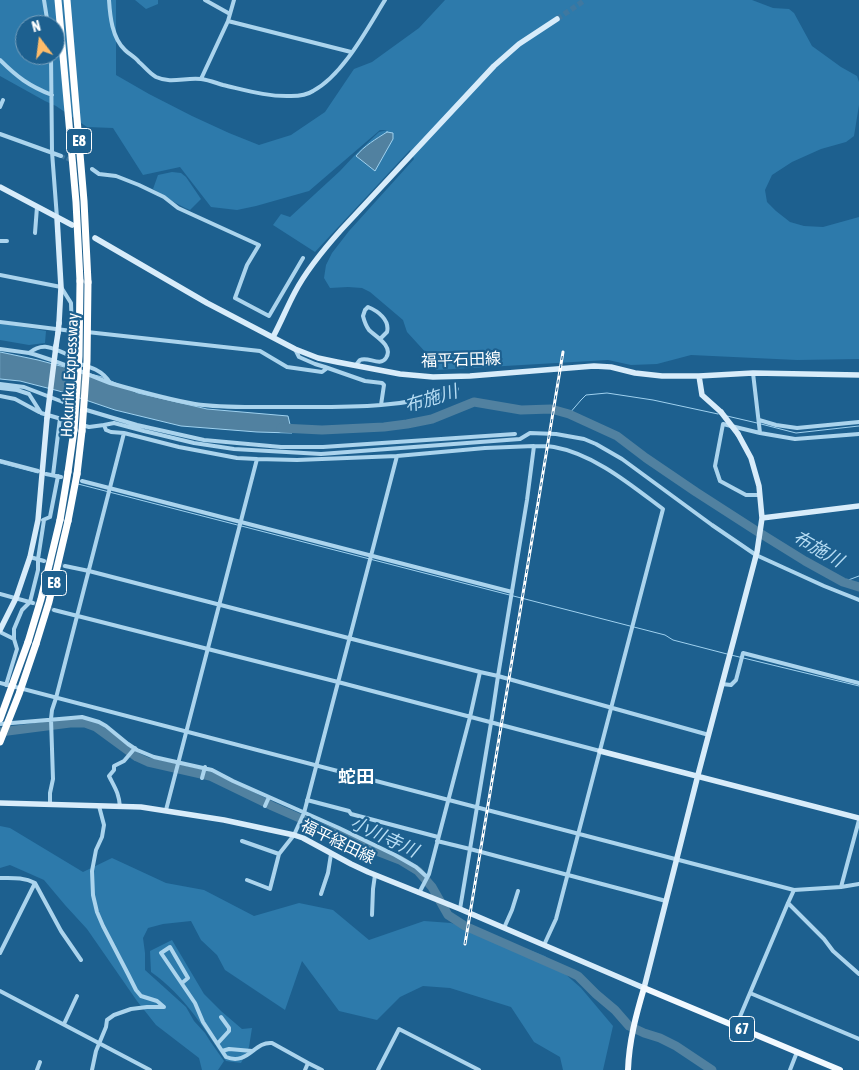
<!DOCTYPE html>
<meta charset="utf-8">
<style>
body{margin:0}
#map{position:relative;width:859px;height:1070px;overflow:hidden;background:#1d608f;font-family:"Asap Condensed",sans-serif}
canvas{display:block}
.north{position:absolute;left:15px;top:15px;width:50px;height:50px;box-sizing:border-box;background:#1d608f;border:1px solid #77a0bc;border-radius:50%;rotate:345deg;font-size:14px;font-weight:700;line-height:20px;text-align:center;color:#fff}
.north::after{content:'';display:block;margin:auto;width:18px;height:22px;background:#fdbc6a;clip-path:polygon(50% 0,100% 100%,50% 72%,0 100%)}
</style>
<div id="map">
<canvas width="859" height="1070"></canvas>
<div class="north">N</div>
</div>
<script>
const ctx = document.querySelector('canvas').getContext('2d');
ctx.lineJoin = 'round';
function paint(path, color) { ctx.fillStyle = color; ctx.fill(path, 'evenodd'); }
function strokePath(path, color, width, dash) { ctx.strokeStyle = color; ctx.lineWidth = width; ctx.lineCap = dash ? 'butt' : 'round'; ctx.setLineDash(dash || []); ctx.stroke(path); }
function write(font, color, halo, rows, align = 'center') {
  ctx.font = font + ' "Asap Condensed","Noto Sans JP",sans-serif'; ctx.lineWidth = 4.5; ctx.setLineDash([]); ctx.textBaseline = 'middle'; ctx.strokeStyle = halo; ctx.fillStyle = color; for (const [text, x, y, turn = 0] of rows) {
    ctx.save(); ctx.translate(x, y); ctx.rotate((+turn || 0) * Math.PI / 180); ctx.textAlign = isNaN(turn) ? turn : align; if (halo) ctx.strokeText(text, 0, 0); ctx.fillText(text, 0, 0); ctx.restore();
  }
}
paint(new Path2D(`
 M0 0H116V75L149 94 192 116 229 133 259 145 291 135 325 112 354 69 372 62 419 28 445 0H752L773 8 789 9 794 13 812 46 841 67 857 76 859 82V105L854 136 846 142 821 149 792 162 772 175 765 190 767 202 776 211 790 222 804 226 823 227 859 217V359L797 360 691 355 657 364 631 365 608 360 436 370 428 355 407 332 403 320 370 292 362 288 348 287 330 288 324 278 326 265 332 253 349 231 414 159 410 150 315 252 273 225 281 214 290 217 340 171 354 156 379 132 388 130H380L309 191 256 206 237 210 211 207 180 167 143 175 113 128 87 127 56 106 45 101 0 76ZM25 25H55V55H25Z
 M135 0H158V4L146 9Z
 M172 172 181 173 186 177 201 199 190 210C177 205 165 196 153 189L158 175Z
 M0 323 46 331 45 343 29 345 0 340Z
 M0 826 10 828 83 872 112 858 166 883 204 890 254 916 299 903 333 910 369 940 424 921 451 923 501 939 545 956 581 988 613 1026 603 1070H563L560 1057 534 1042 511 1007 450 988 423 986 400 997 377 1020 339 1011 302 961 285 1010 225 970 217 955 201 940 191 921 163 924 148 928 143 938 145 953V970L186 1007 194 1021 205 1033 210 1041 224 1061 218 1070H202L199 1058 156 1025 137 1001 87 929 65 905 44 880 10 865 0 868Z
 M172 940 204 994 221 1011 242 1029 252 1028 249 1047 241 1063 226 1061C203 1027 185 996 151 972L150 951Z`), '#2d7aab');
const water = new Path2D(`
 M387 132 393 133V139L375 171 356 156C364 146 376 139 387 132Z
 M0 352 38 360 102 377 138 393 207 409 288 416 292 433 257 432 181 426 115 410 59 391 20 381 0 379Z`);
paint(water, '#5181a0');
strokePath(water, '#9fd1ef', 1);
strokePath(new Path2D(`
 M569 414 581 400 586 395 607 393 653 400 718 414
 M727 416 757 423
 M761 424 796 433 859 426
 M0 463 38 473
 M78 484 665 635 673 640 727 654
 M843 582 859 576
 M731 655 859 686`), '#9fd1ef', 1);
strokePath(new Path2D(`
 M281 428 322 430 384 427 407 424 432 419 474 402 521 410 551 409 569 414 617 436 646 458 696 492 755 530 805 561 843 582 859 587
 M0 732 70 723H85L96 727 137 757 148 762 210 776 272 806 322 828 347 838 369 848 400 860 418 871 432 887 448 915 465 926 572 973 578 976 596 994 615 1010 629 1026 644 1033 660 1038 676 1046 712 1070`), '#5181a0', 9);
strokePath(new Path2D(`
 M61 156 73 161
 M44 561 65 566
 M33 603 54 610`), '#3f78a0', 4, [4, 2]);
strokePath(new Path2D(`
 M557 19 585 0`), '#3f78a0', 5.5, [5.5, 3]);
strokePath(new Path2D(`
 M44 0 48 25
 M109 0C110 16 112 38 125 50 129 54 135 57 139 62 145 67 149 73 156 77 171 84 186 77 201 79 209 80 216 83 223 85 245 90 268 97 291 96 298 96 307 95 313 91 343 75 367 29 385 0
 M205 0 230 14
 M228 21 351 52
 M51 55 52 152 57 218
 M0 60C17 77 29 86 52 95
 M201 79 228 21 234 0
 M0 107 3 100
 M0 134 61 156
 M92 169 99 174 116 176 139 185 164 197 178 208 259 245 247 265 235 298 269 316 303 258
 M35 233 37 207
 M0 241H7
 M0 275 61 287 71 303 72 331 80 332
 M0 322 72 331 69 355C53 349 44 341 29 353 57 360 83 373 110 383 102 369 87 366 73 362L70 359 69 355
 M87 332 260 351 287 367 322 372 326 369 325 367 315 364 299 357 295 349
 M0 349 29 353
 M355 366C356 365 359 361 360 360 368 356 380 367 386 358 394 346 375 336 369 330 366 326 364 320 363 316L365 310 368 307C378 311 390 320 387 332L380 339
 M753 373 760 433
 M110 383C138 391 166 399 195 404 221 408 248 407 275 407 310 407 346 408 381 405L384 385 382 383 365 381 325 367
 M0 384 24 387 76 407
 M0 388 17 390 29 394 41 413 75 423
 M0 396 15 399 39 412
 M381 405C408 403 432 398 457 389
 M83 409 137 425 204 440 281 447H323L515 434
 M759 420 776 425 797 428 859 422
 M82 425 89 427 104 425 106 430 111 432 124 433 179 447 237 458 257 459 166 810
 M104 425 114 423 144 431 194 443 234 449 321 454 520 439 530 433 556 434 584 439 596 444 622 459 712 525 756 555 824 586 859 600
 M257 459 297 460 397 456
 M0 461 38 471
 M46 474 61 477
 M53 475 60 418
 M82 481 512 592
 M760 495H746L720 481 715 466 723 424 760 433 795 439 859 434
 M43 520 50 517 58 476
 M30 557 44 561
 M65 566 89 571 480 672
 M0 594 33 603
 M54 610 338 682 600 751
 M0 632 14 639V629L22 610 30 602 38 570V559L44 520
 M0 683 794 890 841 887 859 884
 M722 684 731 685 736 680 743 653 859 683
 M6 685 17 649 14 639
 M0 724 71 718 82 717 99 722 106 726 128 744 137 750 154 757 212 770 233 781 339 828 395 855 416 867 427 877
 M202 778 205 767
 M307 800 349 811 351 814 438 837
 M50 804V793L53 779 51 719 52 710 56 698 124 433
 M265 806 269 797
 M120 807C119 793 115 788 109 776L114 770V766L124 761 135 748
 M242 841 279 854 294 835 304 813 397 456 485 448 534 446
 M437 841 470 849 666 901
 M0 878C12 878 24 877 35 883L0 953
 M247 880 270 889 279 854
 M35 883 61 931 81 960
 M841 887 859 820
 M419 893 429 874 470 717 480 672 498 676 527 500 534 446C541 446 547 446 554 447 594 454 631 485 663 509L556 919 544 945
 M321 894 328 873 331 854
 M788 903 824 939 833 951 859 974
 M460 909 491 723 498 676 709 735
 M372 915 373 889 375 875
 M504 928 512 910 518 891
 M182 983 188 978 170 947 161 953 195 1003 203 1022 226 1057C248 1066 254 1041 272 1043L308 1063
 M0 991 150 1070
 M750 993 859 1039
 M64 1024 77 996
 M736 1026 788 903 794 890
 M218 1043 229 1031V1028L221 1017
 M222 1051 229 1049 252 1051
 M37 1070 40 1062
 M92 1070 96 1051 106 1027 107 1020 114 1015 131 1009 147 1007H164L157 1001 141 996 136 990 128 974 103 926 97 912 93 895 92 871 96 850 102 837 104 825 99 806
 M305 1070 308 1063 322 1070
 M378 1070 399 1029 479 1070
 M790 1070 797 1052`), '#abd4ed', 4);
strokePath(new Path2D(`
 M0 187 72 225
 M57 218 61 287 59 323
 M95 238 207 303 295 349 318 358 337 362 400 374 433 377 470 376 594 366 611 367 635 373 662 376H699L753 373 859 375
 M273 337C281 322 287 307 295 292 307 269 324 249 341 230L494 66 519 44 557 19
 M56 346 58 333
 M699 376 702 395 721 412
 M762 518 859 506
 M0 630 16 598 30 557 38 520 47 418
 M600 751 859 818
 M0 803 141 807 224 820 294 835 303 838 351 864 368 872 460 909 644 988 699 771 757 552 762 518 759 486 751 458 738 434`), '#d8ecfa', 5.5);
strokePath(new Path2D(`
 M628 1070C629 1041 636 1015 644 988L840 1070`), '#f2f9ff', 6);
strokePath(new Path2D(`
 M58 0 76 202 80 281
 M67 0 84 201 88 282
 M68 472 74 430
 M77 474 82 431
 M28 642 41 599 60 520
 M36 644 49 602 68 521`), '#fff', 7);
const rail = new Path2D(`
 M465 944 563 352`);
strokePath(rail, '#fff', 3);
strokePath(rail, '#1d608f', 1, [4]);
strokePath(new Path2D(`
 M58 333 59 323
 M721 412 738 434
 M47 418 56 346`), '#d8ecfa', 5.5);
strokePath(new Path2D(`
 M74 430 79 356 80 281
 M82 431 87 361 88 282
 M60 520 68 472
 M68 521 77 474
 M0 719 28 642
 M0 742 19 694 36 644`), '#fff', 7);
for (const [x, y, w] of [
 [79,141,25],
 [54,583,25],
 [742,1029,25]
]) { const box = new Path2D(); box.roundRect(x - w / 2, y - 12.5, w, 25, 4); ctx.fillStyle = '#1d608f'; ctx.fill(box); strokePath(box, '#fff', 1); }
write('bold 15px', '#fff', null, [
 ["E8",79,141],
 ["E8",54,583],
 ["67",742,1029]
]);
write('16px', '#fff', '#1d608f', [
 ["福平石田線",461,360,-2],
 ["Hokuriku Expressway",70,375,-87],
 ["福平経田線",338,842,26]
]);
write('italic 18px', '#b7ddf4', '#1d608f', [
 ["布施川",431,399,-17],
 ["布施川",818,549,30],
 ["小川寺川",384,837,25]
]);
write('bold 18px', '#fff', '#1d608f', [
 ["蛇田",356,777]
]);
</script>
